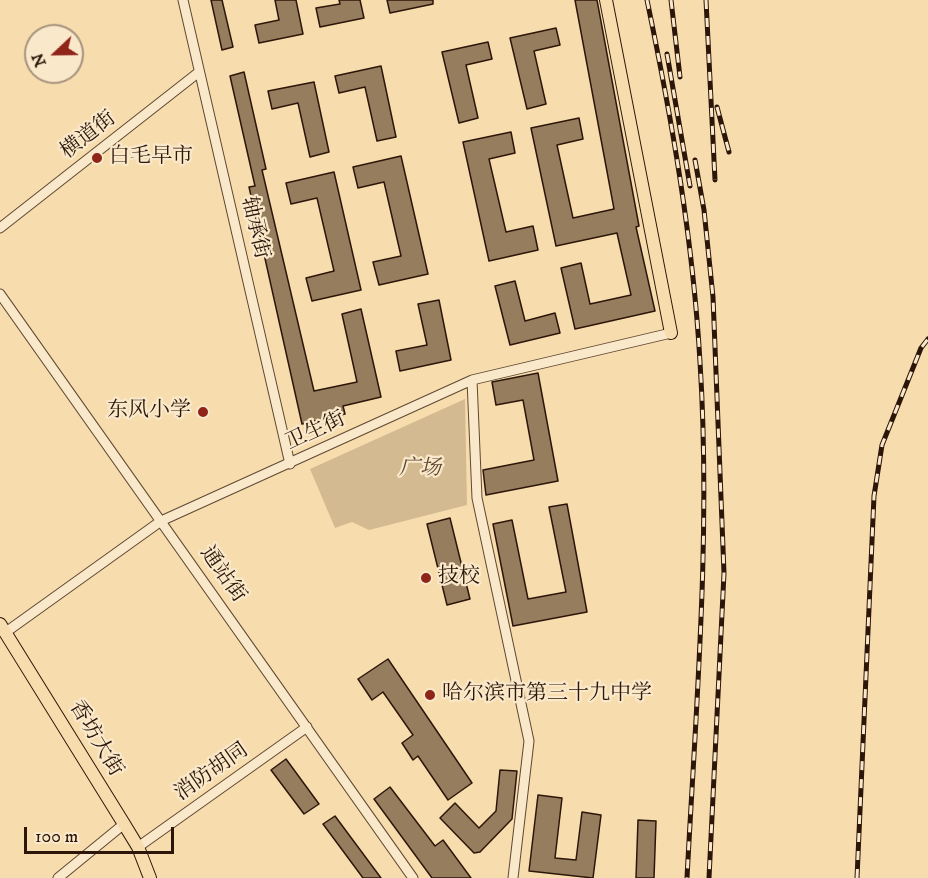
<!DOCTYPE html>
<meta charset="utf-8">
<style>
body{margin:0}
#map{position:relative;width:928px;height:878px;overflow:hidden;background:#f7dcad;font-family:"IM FELL DW Pica",serif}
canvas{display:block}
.north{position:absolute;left:24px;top:24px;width:60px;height:60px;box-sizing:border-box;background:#fae8ca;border:2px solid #a8947d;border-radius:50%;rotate:248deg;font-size:16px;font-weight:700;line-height:24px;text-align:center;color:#2c1609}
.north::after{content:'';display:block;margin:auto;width:21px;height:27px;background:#8f2418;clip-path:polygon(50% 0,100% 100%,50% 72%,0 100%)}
.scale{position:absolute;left:24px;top:827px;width:150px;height:27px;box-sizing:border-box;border:3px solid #2c1609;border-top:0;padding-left:8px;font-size:18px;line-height:21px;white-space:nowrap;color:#2c1609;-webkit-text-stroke:4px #fae8ca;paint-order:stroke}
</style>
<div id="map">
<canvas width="928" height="878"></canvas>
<div class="north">N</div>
<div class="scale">100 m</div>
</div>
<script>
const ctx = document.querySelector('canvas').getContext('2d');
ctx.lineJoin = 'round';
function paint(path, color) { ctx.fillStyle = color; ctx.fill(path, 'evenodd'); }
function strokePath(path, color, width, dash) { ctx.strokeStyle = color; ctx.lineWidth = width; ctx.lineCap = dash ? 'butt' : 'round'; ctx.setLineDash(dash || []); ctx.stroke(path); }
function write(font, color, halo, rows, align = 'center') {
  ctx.font = font + ' "IM FELL DW Pica","Noto Serif SC",serif'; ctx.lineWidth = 4.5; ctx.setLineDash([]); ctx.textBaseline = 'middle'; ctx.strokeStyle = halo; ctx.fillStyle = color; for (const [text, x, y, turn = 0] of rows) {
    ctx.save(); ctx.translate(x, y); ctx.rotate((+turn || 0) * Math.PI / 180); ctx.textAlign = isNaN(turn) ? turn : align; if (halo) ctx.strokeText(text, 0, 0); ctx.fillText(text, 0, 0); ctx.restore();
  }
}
paint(new Path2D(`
 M465 399 467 505 369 530 352 522 335 528 310 469Z`), '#d4ba91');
const building = new Path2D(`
 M211 0H222L233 47 222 50Z
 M275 0H296L303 34 259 43 255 25 279 20Z
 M339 0H360L364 18 320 27 316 8 340 4Z
 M387 0H433V4L390 13Z
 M575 0H597L639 226 636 227 655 311 575 329 561 268 581 263 590 304 631 295 617 233 556 246 531 128 579 118 583 139 557 145 573 218 614 209Z
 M556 28 560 45 534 51 546 104 527 109 510 38Z
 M488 42 492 59 466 65 478 118 459 123 442 52Z
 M381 66 396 137 377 141 365 87 339 93 335 76Z
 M244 72 266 169 262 170 314 391 357 382 342 314 361 309 381 397 343 406 345 414 302 424 249 187 255 186 230 76Z
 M314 82 329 152 310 157 298 103 272 109 268 91Z
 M511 132 515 153 489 159 506 232 533 226 538 250 489 261 463 142Z
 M401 156 428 274 379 285 373 262 401 256 384 182 358 188 353 167Z
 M334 172 361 290 312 301 306 278 334 271 317 198 291 204 286 183Z
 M515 281 525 321 555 313 560 333 510 345 495 286Z
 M439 300 451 360 400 371 396 351 427 345 418 304Z
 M538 373 558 481 486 495 483 470 534 460 523 400 496 405 492 382Z
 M567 504 587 612 513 626 493 524 512 520 528 599 566 592 549 507Z
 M450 518 470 599 447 605 427 524Z
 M388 659 472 783 448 800 418 756 413 760 402 743 413 735 383 692 372 700 358 679Z
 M286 759 319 804 304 814 271 770Z
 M500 770 517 771 512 819 480 852 474 853 440 818 455 803 479 828 496 811Z
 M390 787 435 846 443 840 471 878H432L374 799Z
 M538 795 562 798 555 858 576 860 582 812 601 815 593 878 529 871Z
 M335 816 381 878H363L323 824Z
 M638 820 656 821 654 878H636Z`);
paint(building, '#967d5e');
strokePath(building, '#2c1609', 1.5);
const minor = new Path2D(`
 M183 0 290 464
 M0 228 199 72
 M0 294 413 878
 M472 380 477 498 529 741 513 878
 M6 632 161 521 472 380 671 333
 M138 847 307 727
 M58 878 124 824`);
const major = new Path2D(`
 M606 0 671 333
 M0 624 124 824 138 847 150 878`);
strokePath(minor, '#5f4832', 11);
strokePath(major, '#2c1609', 14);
strokePath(minor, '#fae8ca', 9);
strokePath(major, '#f7dcad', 12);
const rail = new Path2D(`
 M647 0C672 120 693 240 700 362 711 534 696 706 687 878
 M671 0 680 77
 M706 0 715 180
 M667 54 690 186
 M717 107 729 152
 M695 160 704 210 713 297 724 573 709 878
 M857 878 874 496 882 445 921 348 928 339`);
strokePath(rail, '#2c1609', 5);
strokePath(rail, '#fae8ca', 3, [9]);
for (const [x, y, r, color] of [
 [97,158,6,"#8f2418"],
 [203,412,6,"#8f2418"],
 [426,578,6,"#8f2418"],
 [430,695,6,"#8f2418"]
]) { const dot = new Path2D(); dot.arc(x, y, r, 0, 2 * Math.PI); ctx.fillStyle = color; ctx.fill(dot); strokePath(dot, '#fae8ca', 2); }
write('21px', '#2c1609', '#fae8ca', [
 ["横道街",89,136,-38],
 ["轴承街",254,228,77],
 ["卫生街",316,432,-25],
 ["通站街",222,575,55],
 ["香坊大街",95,739,59],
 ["消防胡同",212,773,-35]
]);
write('21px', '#2c1609', '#fae8ca', [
 ["白毛早市",109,158],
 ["东风小学",191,412,"right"],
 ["技校",438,578],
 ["哈尔滨市第三十九中学",442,695]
], 'left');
write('italic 21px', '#5e4732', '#fae8ca', [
 ["广场",420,470]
]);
</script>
